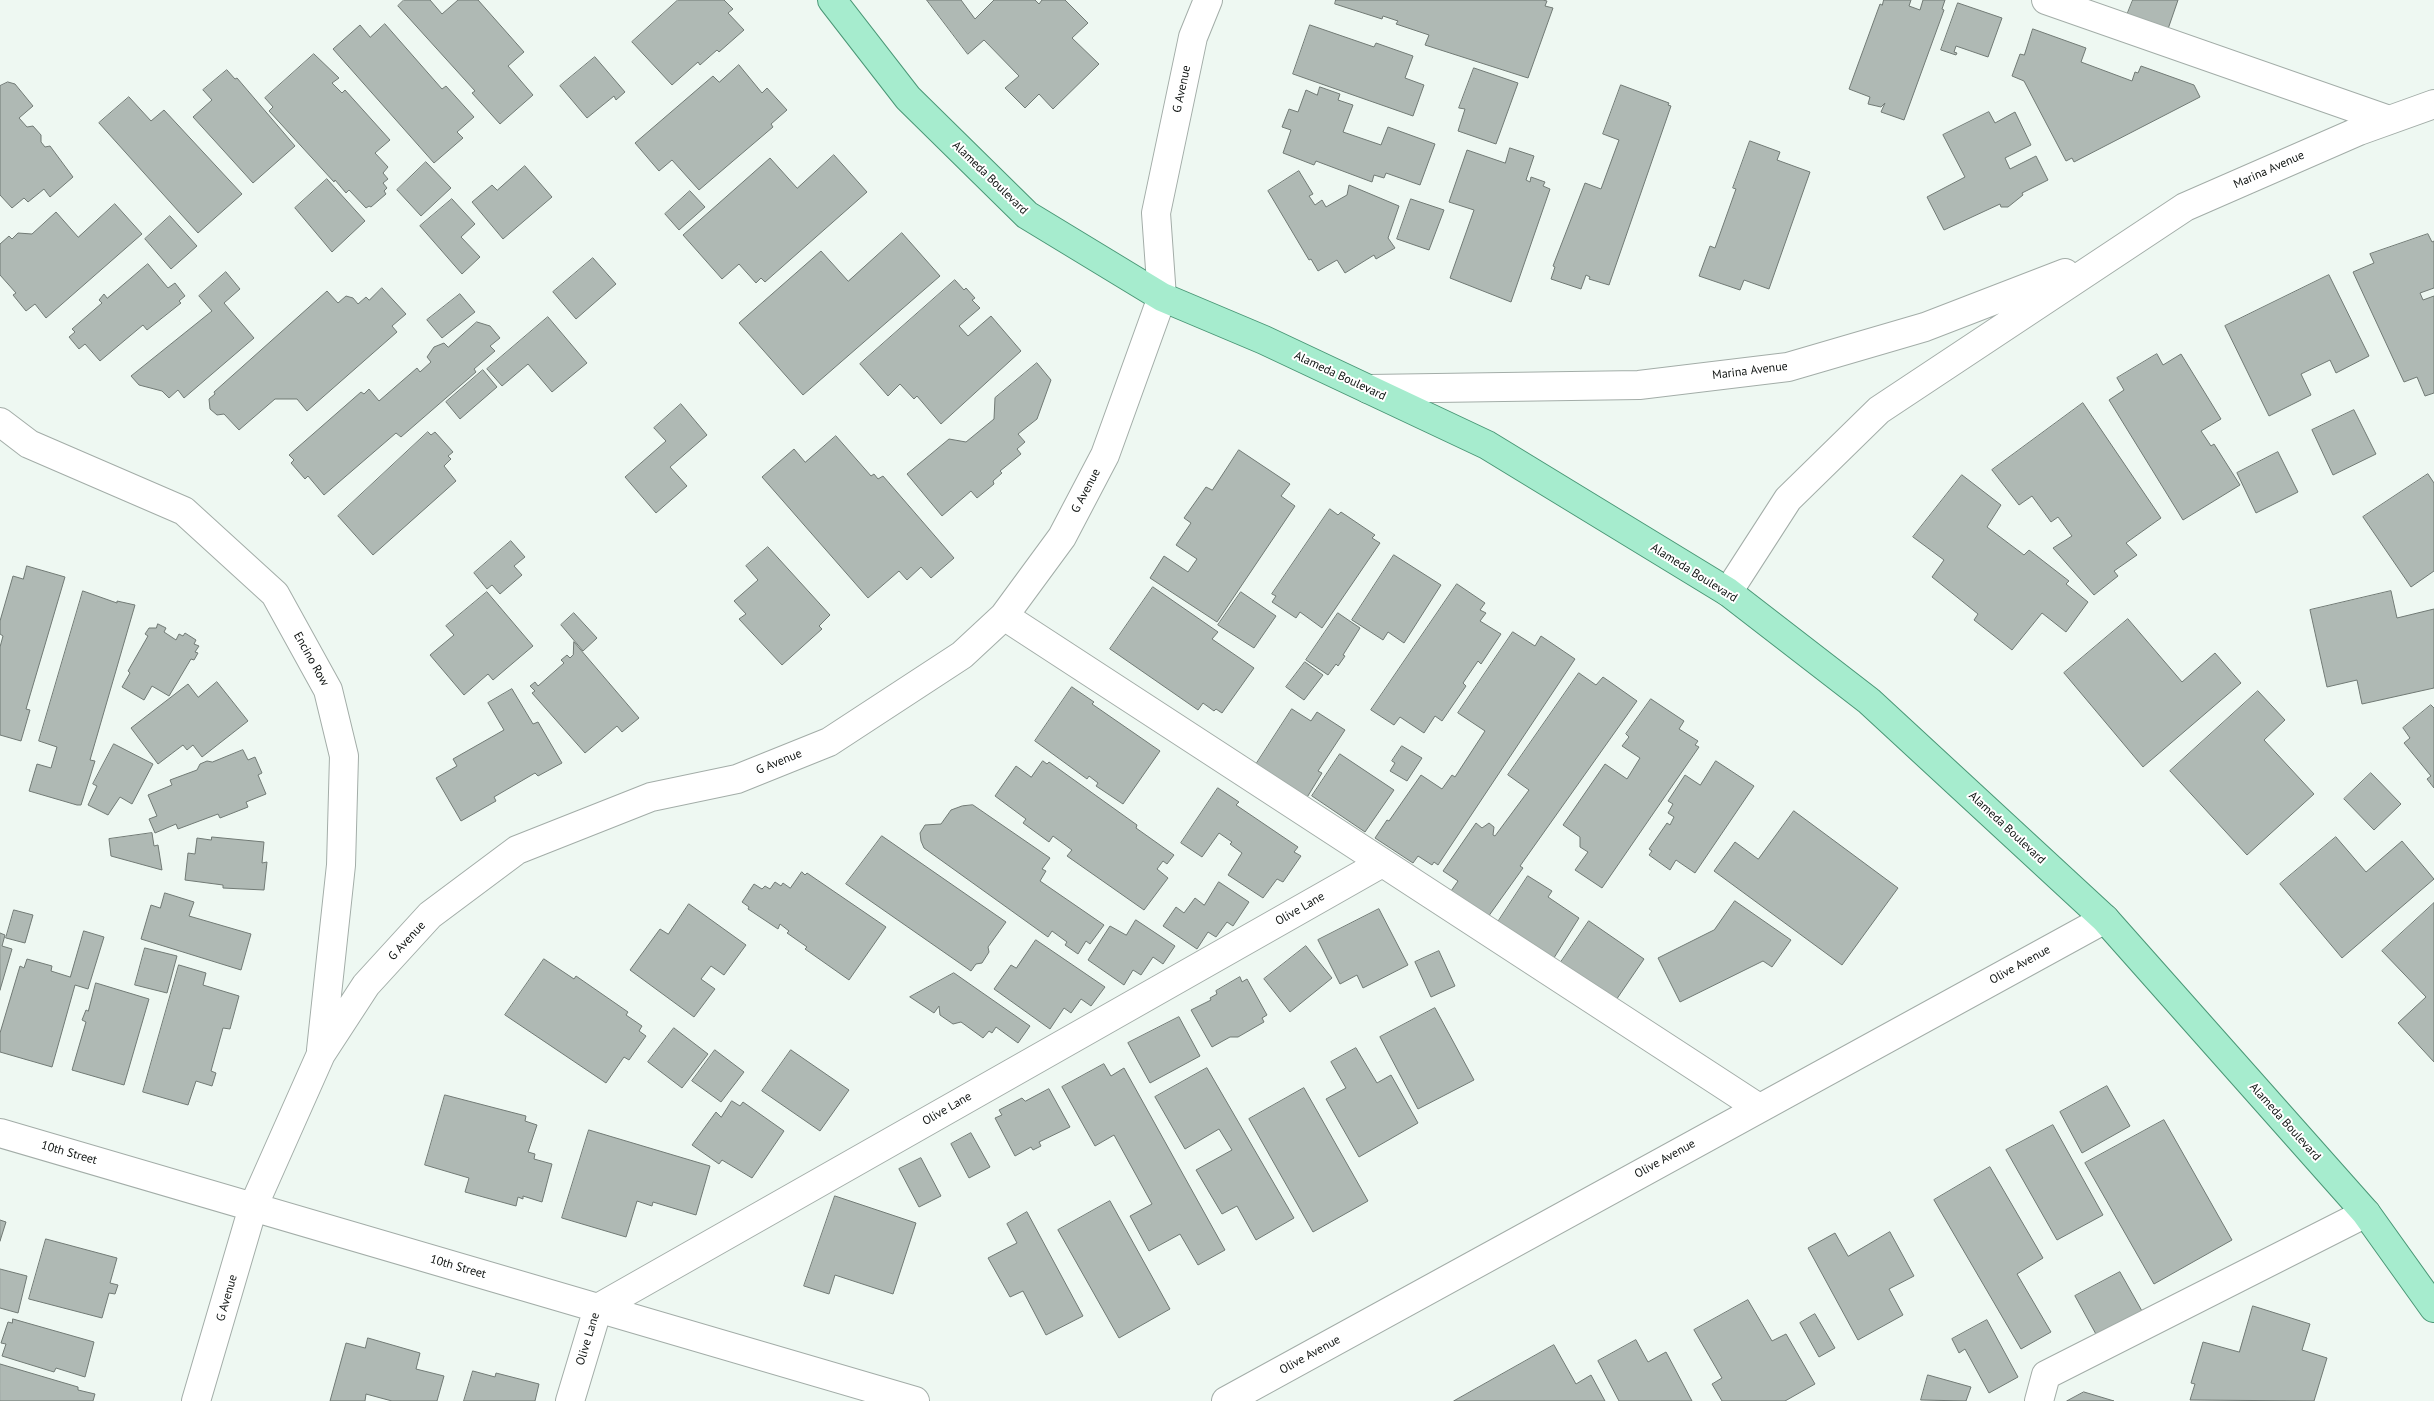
<!DOCTYPE html>
<style>
body{margin:0}
canvas{display:block;background:#eef8f2}
</style>
<canvas width="2434" height="1401"></canvas>
<script>
const ctx = document.querySelector('canvas').getContext('2d');
ctx.lineJoin = 'round';
function paint(path, color) { ctx.fillStyle = color; ctx.fill(path, 'evenodd'); }
function strokePath(path, color, width, dash) { ctx.strokeStyle = color; ctx.lineWidth = width; ctx.lineCap = dash ? 'butt' : 'round'; ctx.setLineDash(dash || []); ctx.stroke(path); }
function write(font, color, halo, rows, align = 'center') {
  ctx.font = font + ' "PT Sans",sans-serif'; ctx.lineWidth = 4; ctx.setLineDash([]); ctx.textBaseline = 'middle'; ctx.strokeStyle = halo; ctx.fillStyle = color; for (const [text, x, y, turn = 0] of rows) {
    ctx.save(); ctx.translate(x, y); ctx.rotate((+turn || 0) * Math.PI / 180); ctx.textAlign = isNaN(turn) ? turn : align; if (halo) ctx.strokeText(text, 0, 0); ctx.fillText(text, 0, 0); ctx.restore();
  }
}
const building = new Path2D(`
 M404 0H430L442 14 458 0H478L524 52 508 66 533 95 500 124 472 93 475 91 398 6Z
 M678 0H724L733 9 728 13 744 30 719 52 717 50 700 65 698 62 672 85 632 42Z
 M927 0H961L975 19 994 0H1035L1039 4 1042 0H1065L1088 23 1072 38 1099 64 1053 109 1039 94 1025 108 1005 88 1019 76 984 40 968 54Z
 M1336 0H1543L1547 1 1545 6 1553 8 1528 78 1425 45 1429 35 1396 24 1398 21 1383 16 1382 19 1335 4Z
 M1884 0H1911L1909 6 1920 10 1923 0H1945L1942 9 1944 10 1904 120 1881 112 1885 103 1881 107 1868 104 1870 97 1849 89 1880 4 1882 5Z
 M2133 0H2178L2168 29 2127 15Z
 M1958 3 2002 18 1988 57 1956 46 1954 52 1957 53 1956 55 1941 50Z
 M385 24 442 89 446 86 474 117 457 132 463 138 434 163 333 49 360 25 370 37Z
 M1310 25 1374 47 1376 43 1413 56 1405 78 1424 85 1413 116 1293 74Z
 M2033 29 2086 48 2081 62 2132 81 2135 72 2138 73 2141 66 2194 85 2200 97 2074 162 2072 158 2066 161 2024 81 2012 76 2020 54 2024 55Z
 M314 54 339 78 332 83 342 93 345 90 390 140 375 153 388 167 383 173 388 179 383 183 387 188 384 191 386 194 371 207 369 206 366 208 349 190 346 193 335 180 334 182 269 111 273 107 265 98Z
 M595 57 625 92 616 100 614 96 587 118 560 86Z
 M739 65 762 93 767 88 787 110 771 124 773 127 699 190 672 160 659 171 635 143 713 76 719 82Z
 M1474 68 1518 83 1496 144 1458 131 1465 109 1459 108Z
 M227 70 235 79 237 78 295 146 253 183 193 117 212 100 203 90Z
 M8 82 15 84 33 106 19 118 27 127 33 126 41 135V142L45 147 50 146 73 177 50 197 44 189 28 202 24 198 12 208 0 195V86Z
 M1621 85 1669 103 1668 105 1671 106 1609 285 1589 279 1590 277 1586 275 1581 289 1551 279 1555 267 1553 266 1585 183 1601 189 1619 140 1603 134Z
 M1320 87 1340 94 1338 100 1353 105 1343 132 1381 145 1388 127 1435 144 1420 185 1386 173 1384 178 1374 175 1372 182 1316 161 1314 165 1283 153 1291 130 1282 127 1289 109 1298 112 1306 90 1317 95Z
 M129 97 151 121 164 110 242 194 198 233 99 123Z
 M1989 112 1995 123 2015 112 2031 145 2005 158 2010 169 2036 156 2048 180 2022 193 2023 195 2008 207H2001L2000 204 1944 230 1927 197 1965 177 1943 135Z
 M1750 141 1780 152 1777 160 1810 172 1769 289 1744 280 1740 290 1699 276 1710 246 1715 248 1736 189 1733 188Z
 M1510 148 1534 156 1526 180 1530 182 1531 177 1545 182 1543 186 1550 189 1511 302 1450 278 1474 210 1449 202 1467 150 1505 163Z
 M834 155 867 192 765 282 761 278 756 283 739 264 722 279 683 235 770 158 797 188Z
 M426 162 451 188 421 216 397 190Z
 M525 166 552 197 503 239 472 202 492 185 497 190Z
 M1299 171 1313 194 1309 196 1315 205 1322 200 1326 207 1347 195 1349 185 1399 206 1388 238 1395 248 1376 259 1374 255 1345 273 1337 260 1318 271 1311 259 1309 260 1268 191Z
 M327 179 365 221 332 252 295 208Z
 M690 191 705 207 679 230 665 214Z
 M452 199 475 224 461 237 480 257 462 274 420 226Z
 M1411 199 1444 210 1429 250 1397 239Z
 M115 204 142 234 46 318 35 304 26 311 13 295 16 293 0 275V244L9 236 12 239 18 233 32 234 56 212 78 237Z
 M170 216 197 246 171 269 145 239Z
 M902 233 940 276 803 395 739 323 821 251 848 281Z
 M2428 234 2432 242 2434 241V288L2420 293 2423 300 2434 296V393L2425 396 2417 377 2404 382 2353 272 2374 263 2370 254Z
 M593 258 616 284 576 319 553 292Z
 M148 264 168 288 175 283 185 296 179 301 181 303 147 330 143 325 100 361 85 344 79 349 69 337 75 332 72 329 102 303 99 300 104 294 107 298Z
 M226 272 240 289 224 303 254 338 184 398 178 390 169 398 162 391 139 385 131 376 212 311 199 296Z
 M2329 275 2369 356 2336 373 2330 360 2301 374 2311 395 2269 416 2225 326Z
 M955 280 964 290 966 288 975 298 972 300 980 308 959 326 968 336 991 316 1021 351 941 424 917 396 914 399 900 384 888 396 860 364Z
 M382 288 406 314 392 326 397 332 307 411 297 399H275L239 430 224 414 217 415 210 409 209 399 215 394 214 392 327 291 338 303 346 296 353 298 358 304 366 297 369 300Z
 M460 294 475 312 442 338 427 320Z
 M548 317 587 363 552 392 528 364 502 386 487 369Z
 M477 322 490 326 500 338 490 346 495 351 474 369 476 372 401 437 396 433 324 495 308 476 305 479 291 463 294 460 289 455 361 392 364 394 369 389 379 401 417 368 420 372 431 362 427 357 434 347 444 343 448 347Z
 M2157 354 2163 365 2181 354 2221 419 2201 431 2211 446 2214 444 2240 485 2183 520 2109 400 2124 390 2117 378Z
 M1037 363 1051 380 1037 419 1018 434 1025 442 1017 449 1021 454 1000 471 1002 473 993 481 994 484 977 498 971 491 942 516 907 474 949 439 966 442 994 419 995 398Z
 M483 370 497 387 460 419 446 402Z
 M2083 403 2161 518 2126 543 2137 555 2114 571 2118 576 2094 595 2053 548 2072 536 2058 517 2051 522 2032 496 2019 505 1992 470Z
 M681 404 707 435 670 467 687 486 656 513 625 477 666 441 654 428Z
 M2354 410 2376 454 2333 475 2312 430Z
 M428 432 431 435 435 432 453 452 448 456 451 459 444 466 456 481 373 555 338 516Z
 M836 436 871 476 874 474 878 479 883 476 954 558 931 578 921 567 907 580 899 571 868 598 762 477 794 449 805 462Z
 M1239 450 1290 484 1281 496 1295 506 1217 622 1150 578 1164 556 1188 572 1197 559 1176 545 1191 523 1184 518 1206 487 1212 490Z
 M2278 452 2298 492 2256 513 2237 473Z
 M2428 474 2434 483V571L2411 587 2363 517Z
 M1962 475 2001 505 1987 527 2024 555 2029 550 2069 581 2066 584 2088 602 2066 632 2042 613 2012 650 1974 620 1978 614 1932 577 1944 560 1913 537Z
 M1330 509 1338 515 1341 512 1375 535 1372 538 1380 543 1322 628 1300 612 1296 618 1272 602 1276 596 1272 594Z
 M511 541 525 557 514 566 522 575 500 594 492 585 487 589 474 573Z
 M768 547 830 615 819 626 822 629 782 665 739 619 746 614 734 601 758 580 746 566Z
 M1394 555 1441 585 1404 643 1388 632 1383 640 1352 620Z
 M27 566 65 577 26 709 30 710 21 741 0 735V647L3 636 0 634V621L13 576 23 579Z
 M1457 584 1485 603 1480 610 1486 613 1480 621 1501 634 1481 664 1478 661 1463 683 1466 686 1442 721 1435 716 1424 733 1400 717 1394 725 1371 710Z
 M1153 587 1218 632 1212 639 1254 668 1222 713 1216 709 1214 711 1203 703 1198 710 1110 649Z
 M83 591 117 603V601L135 605 90 760 95 761 81 805H77L29 791 37 764 51 768 57 747 39 741Z
 M2391 591 2397 618 2434 609V688L2362 704 2357 680 2327 687 2310 610Z
 M487 592 533 646 493 680 488 674 464 695 430 655 454 635 446 626Z
 M1241 592 1276 616 1254 648 1218 625Z
 M574 613 597 638 583 651 561 625Z
 M1338 613 1360 628 1343 655 1345 656 1338 666 1336 664 1328 675 1306 660Z
 M2128 619 2182 682 2215 653 2241 683 2143 767 2064 673Z
 M158 624 166 628 164 632 176 640 179 634 183 636 185 633 196 640 194 644 199 646 195 652 198 653 194 660 191 659 169 696 152 686 144 700 122 687 130 673 128 671 148 636 145 634 149 628H156Z
 M1513 632 1535 646 1541 636 1575 659 1438 865 1434 862 1432 865 1418 856 1413 863 1375 838 1387 820 1389 821 1421 775 1442 789 1452 775 1455 777 1485 731 1458 713Z
 M574 642 639 718 622 732 617 726 585 753 532 693 535 691 530 686 535 682 538 686 564 663 561 660 567 655 570 658 573 655Z
 M1305 662 1323 675 1304 700 1286 687Z
 M1579 673 1596 685 1603 677 1637 701 1520 866 1523 868 1488 917 1451 891 1458 881 1443 871 1476 823 1482 828 1489 823 1494 827 1493 835 1495 836 1529 790 1508 775Z
 M217 682 248 721 202 757 193 745 187 750 183 745 158 764 131 728 188 684 198 697Z
 M1072 687 1094 702 1092 704 1160 751 1123 804 1096 786 1098 783 1089 776 1087 779 1035 741Z
 M512 689 533 724 538 722 562 763 538 776 535 773 494 797 496 801 461 821 436 778 457 766 453 759 504 730 488 703Z
 M2258 691 2285 720 2264 740 2314 794 2247 855 2170 771Z
 M1651 699 1684 721 1679 729 1698 741 1695 745 1699 747 1602 888 1575 870 1588 852 1580 847V837L1563 825 1605 764 1627 779 1640 758 1622 746 1629 737 1626 734Z
 M2431 705 2434 708V788L2427 779 2431 776 2404 743 2410 738 2403 728Z
 M1292 709 1311 721 1317 712 1345 730 1318 771 1322 773 1306 799 1255 766Z
 M114 744 153 764 132 804 120 797 108 815 88 805 97 786 93 784Z
 M1402 746 1422 758 1407 781 1390 771 1395 763 1392 761Z
 M243 750 248 760 255 757 262 773 258 775 266 794 246 802 248 807 220 818 218 814 178 829 176 824 155 833 149 819 157 816 148 795 172 785 170 780 197 770 200 764 207 761 212 762Z
 M1340 754 1394 790 1365 832 1312 796Z
 M1043 761 1047 764 1049 762 1137 825 1136 828 1174 855 1167 864 1163 861 1157 869 1168 878 1144 910 1067 856 1072 850 1053 836 1049 842 1023 823 1026 819 995 796 1016 766 1031 777Z
 M1716 761 1754 786 1695 873 1676 860 1670 870 1649 855 1652 851 1649 849 1667 823 1670 825 1674 817 1668 813 1673 804 1668 801 1685 775 1700 785Z
 M2371 773 2401 804 2374 830 2344 799Z
 M1218 788 1239 802 1236 805 1298 847 1294 852 1301 856 1283 882 1277 879 1263 898 1228 875 1242 853 1230 844 1232 842 1219 833 1202 857 1181 843Z
 M973 805 1050 858 1042 869 1046 871 1040 881 1104 925 1090 944 1086 941 1078 954 1065 945 1067 942 1052 931 1048 937 924 848 921 841 920 833 925 825 941 824 951 810 962 806Z
 M1794 811 1898 888 1842 965 1714 871 1735 842 1758 859Z
 M152 833 154 846 158 845 162 870 111 856 109 839Z
 M882 836 1006 922 988 947 989 952 982 963 976 964 971 971 846 884Z
 M212 837 264 842 262 863 267 862 264 890 223 888V885L185 880 188 853 195 854 197 838 211 840Z
 M2336 837 2366 872 2402 841 2434 879 2342 958 2280 884Z
 M802 872 805 875 807 873 886 927 849 980 805 949 807 947 787 933 789 931 780 924 778 929 748 909 749 907 742 902 754 884 762 889 765 886 770 889 775 882 781 886 783 883 790 888Z
 M1528 876 1552 891 1548 897 1579 918 1552 961 1496 925Z
 M1219 882 1249 902 1233 926 1227 922 1216 937 1208 932 1197 949 1163 926 1176 907 1184 913 1195 898 1204 905Z
 M165 893 194 902 189 916 251 934 241 970 141 939 151 905 160 908Z
 M1735 901 1791 940 1772 967 1763 961 1680 1002 1658 958 1714 930Z
 M2434 903V1062L2398 1023 2426 997 2382 951Z
 M689 904 746 945 724 975 711 966 701 979 715 989 694 1017 630 970 660 929 668 934Z
 M1379 909 1408 965 1363 988 1357 975 1340 984 1318 940Z
 M14 910 33 915 25 943 6 938Z
 M1136 920 1175 946 1163 964 1153 957 1141 975 1133 970 1124 985 1088 960 1110 926 1126 935Z
 M1589 921 1644 959 1614 1003 1559 965Z
 M84 931 104 937 88 989 75 985 52 1067 0 1052V1033L20 966 24 968 27 959 52 966 51 971 70 977Z
 M0 933 5 935 2 946 12 949 0 990Z
 M1036 940 1105 987 1091 1006 1081 999 1071 1013 1064 1008 1050 1029 994 989 1011 965 1016 968Z
 M1306 946 1332 978 1290 1012 1264 979Z
 M145 948 177 956 167 993 135 985Z
 M1439 951 1455 986 1431 997 1415 962Z
 M544 959 574 979 576 976 628 1012 626 1015 642 1026 639 1031 646 1036 629 1060 624 1057 606 1083 505 1015Z
 M179 965 206 973 203 985 239 996 230 1029 223 1028 211 1071 216 1073 212 1086 196 1081 188 1105 143 1092Z
 M954 973 1030 1026 1018 1043 996 1027 992 1033 989 1031 983 1038 961 1022 953 1024 940 1015 939 1006 934 1013 910 997Z
 M1240 977 1242 982 1247 979 1267 1015 1262 1018 1264 1022 1238 1037H1230L1212 1047 1191 1010 1211 1000 1210 998 1217 994 1216 991Z
 M96 983 149 999 124 1085 72 1070 86 1022 82 1020 86 1010 88 1011Z
 M1435 1008 1474 1080 1418 1109 1380 1037Z
 M1179 1017 1200 1056 1150 1083 1128 1043Z
 M674 1028 708 1054 682 1088 648 1062Z
 M1356 1048 1377 1083 1391 1075 1418 1123 1359 1157 1326 1099 1346 1088 1331 1062Z
 M715 1050 744 1072 721 1102 692 1081Z
 M791 1050 849 1090 820 1131 762 1091Z
 M1104 1064 1111 1076 1124 1068 1225 1250 1198 1265 1180 1234 1149 1251 1130 1216 1152 1204 1114 1135 1095 1146 1062 1087Z
 M1207 1068 1294 1218 1256 1240 1237 1206 1222 1214 1196 1170 1232 1150 1219 1129 1185 1149 1155 1097Z
 M2107 1086 2130 1126 2082 1153 2060 1112Z
 M1304 1088 1368 1201 1313 1232 1249 1119Z
 M1049 1089 1070 1127 1039 1142 1041 1146 1033 1150 1031 1147 1015 1156 995 1118 1002 1115 999 1110 1022 1098 1025 1101Z
 M445 1095 526 1116 525 1121 537 1125 528 1152 535 1154 534 1159 552 1164 542 1202 523 1196V1199L518 1197 516 1206 465 1192 469 1178 425 1165Z
 M732 1101 740 1106 743 1102 784 1131 752 1178 722 1160 719 1164 692 1145 716 1112 721 1117Z
 M2164 1120 2232 1240 2154 1284 2085 1163Z
 M2053 1125 2103 1215 2057 1240 2006 1150Z
 M589 1130 710 1166 696 1215 653 1202 652 1206 637 1201 626 1237 562 1218Z
 M971 1133 990 1167 969 1178 951 1144Z
 M921 1158 941 1196 919 1207 899 1169Z
 M1990 1167 2043 1258 2017 1274 2051 1332 2021 1349 1934 1200Z
 M835 1196 916 1223 893 1294 835 1275 829 1294 804 1286Z
 M1110 1201 1170 1309 1119 1338 1058 1230Z
 M1027 1212 1083 1316 1046 1335 1023 1291 1010 1297 988 1258 1017 1243 1007 1224Z
 M0 1220 6 1222 0 1241Z
 M1890 1232 1914 1276 1889 1289 1903 1315 1858 1340 1808 1248 1835 1233 1848 1256Z
 M46 1239 117 1258 110 1283 118 1285 115 1294 109 1293 102 1318 29 1299Z
 M0 1269 27 1276 18 1313 0 1308Z
 M2120 1272 2142 1311 2097 1336 2075 1296Z
 M1748 1300 1772 1341 1786 1334 1815 1384 1785 1401H1722L1712 1384 1722 1378 1694 1330Z
 M2253 1306 2310 1324 2302 1350 2327 1358 2314 1401 2190 1400 2195 1384 2191 1383 2203 1342 2239 1352Z
 M1815 1314 1835 1348 1819 1357 1800 1323Z
 M13 1319 94 1342 85 1377 56 1368 54 1372 2 1356 6 1344 1 1343 8 1322 12 1323Z
 M1987 1320 2018 1377 1989 1393 1965 1349 1959 1353 1952 1339Z
 M368 1338 420 1353 416 1369 444 1376 437 1401H392L366 1394 365 1401H330L346 1343 365 1348Z
 M1636 1340 1648 1362 1666 1352 1692 1401H1619L1598 1361Z
 M1554 1345 1576 1384 1591 1375 1605 1401H1454Z
 M0 1364 78 1387V1390L95 1394 93 1401H0Z
 M473 1371 495 1377 496 1373 539 1384 535 1401H464Z
 M1928 1375 1971 1387 1966 1401 1921 1400Z
 M2084 1392 2114 1401H2067Z`);
paint(building, '#afb9b4');
strokePath(building, '#717a75', 1);
const minor = new Path2D(`
 M2046 0 2389 120
 M1368 389 1639 385 1788 367 1925 327 2065 273
 M0 422 29 444 184 511 275 594 328 690 344 756 341 865 321 1050
 M1728 592 1788 499 1879 410 2185 207 2359 131 2434 104
 M1004 616 1759 1108
 M0 1133 915 1401
 M196 1401 253 1207 321 1054 366 985 430 915 517 850 651 797 737 779 829 742 962 655 1004 616 1062 537 1105 455 1162 297 1156 213 1193 37 1208 0
 M570 1401 598 1308 1382 863
 M1226 1401 2105 919
 M2039 1401 2046 1375 2366 1213`);
const major = new Path2D(`
 M832 0 908 98 1027 215 1162 297 1264 340 1487 445 1728 592 1869 701 2105 919 2366 1213 2434 1308`);
strokePath(minor, '#a3ada8', 30);
strokePath(major, '#4a9776', 30);
strokePath(minor, '#fff', 28);
strokePath(major, '#a6ecce', 28);
write('12px', '#0e1210', '#fff', [
 ["G Avenue",1182,89,-78],
 ["Marina Avenue",2269,170,-24],
 ["Alameda Boulevard",990,178,44],
 ["Marina Avenue",1750,371,-7],
 ["Alameda Boulevard",1340,376,25],
 ["G Avenue",1086,491,-62],
 ["Alameda Boulevard",1694,573,32],
 ["Encino Row",311,659,61],
 ["G Avenue",779,762,-22],
 ["Alameda Boulevard",2007,828,43],
 ["Olive Lane",1300,909,-30],
 ["G Avenue",407,941,-47],
 ["Olive Avenue",2020,965,-29],
 ["Olive Lane",947,1109,-30],
 ["Alameda Boulevard",2285,1122,48],
 ["10th Street",69,1153,16],
 ["Olive Avenue",1665,1159,-29],
 ["10th Street",458,1267,16],
 ["G Avenue",227,1298,-74],
 ["Olive Lane",588,1339,-73],
 ["Olive Avenue",1310,1355,-29]
]);
</script>
